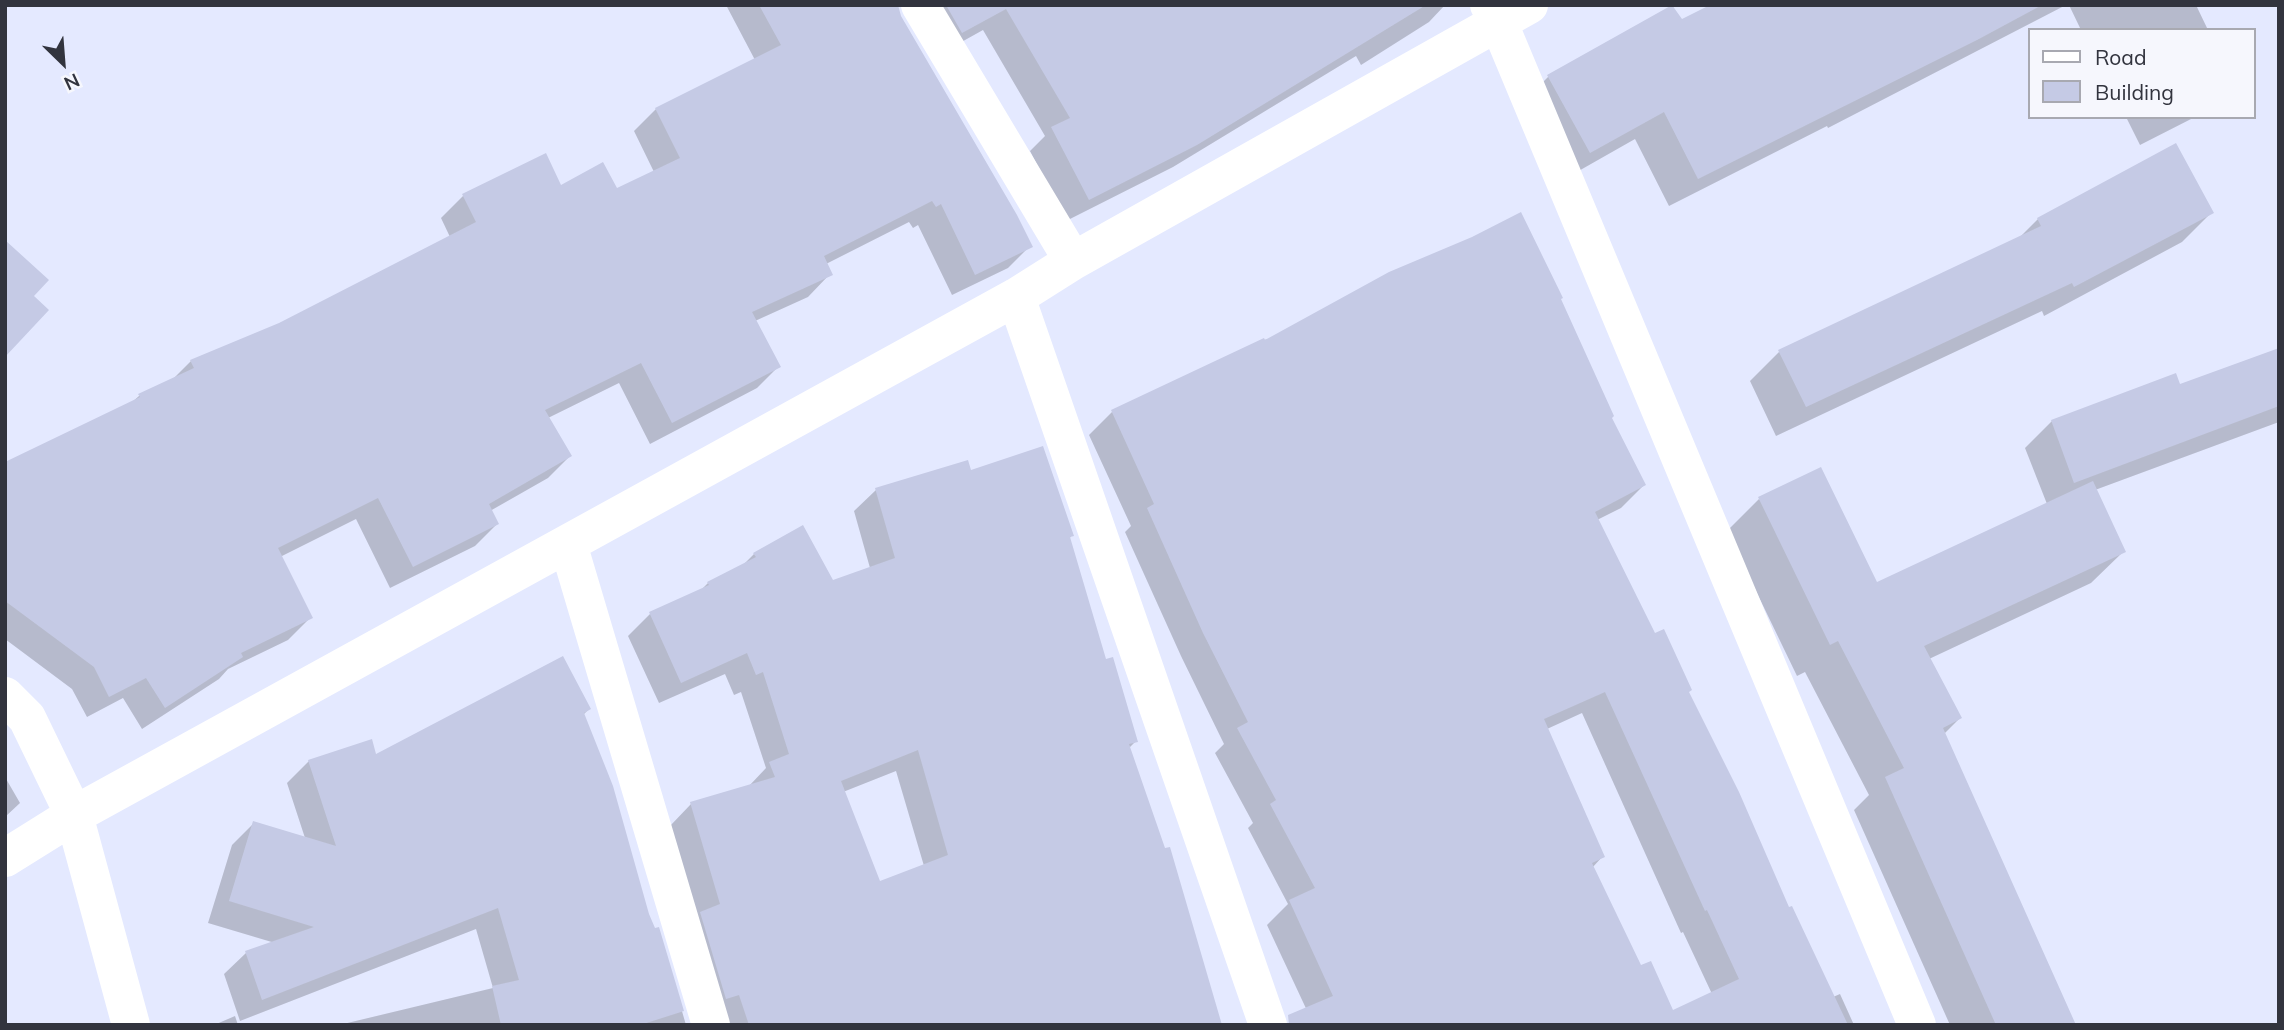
<!DOCTYPE html>
<style>
body{margin:0}
#map{position:relative;width:2284px;height:1030px;overflow:hidden;background:#e4e9ff;font-family:Mulish,sans-serif}
canvas{display:block}
.frame{position:absolute;inset:0;border:7px solid #32343e;pointer-events:none}
.legend{position:absolute;left:2028px;top:28px;width:228px;height:91px;box-sizing:border-box;background:#f6f7fd;border:2px solid #a8a9b1;margin:0;padding:9px 12px;list-style:none;font-size:21px;color:#32343e}
.legend li{display:flex;align-items:center;gap:14px;height:35px}
.legend b{width:35px;border:2px solid #a8a9b1}
.north{position:absolute;left:28px;top:28px;width:70px;height:70px;-webkit-text-stroke:5px #f6f7fd;paint-order:stroke;rotate:155deg;font-size:19px;font-weight:700;line-height:28px;text-align:center;color:#32343e}
.north::after{content:'';display:block;margin:auto;width:24px;height:32px;background:#32343e;clip-path:polygon(50% 0,100% 100%,50% 72%,0 100%)}
</style>
<div id="map">
<canvas width="2284" height="1030"></canvas>
<div class="frame"></div>
<ul class="legend">
<li><b style="height:9px;background:#fff"></b>Road</li>
<li><b style="height:19px;background:#c5cae5"></b>Building</li>
</ul>
<div class="north">N</div>
</div>
<script>
const ctx = document.querySelector('canvas').getContext('2d');
ctx.lineJoin = 'round';
function paint(path, color) { ctx.fillStyle = color; ctx.fill(path, 'evenodd'); }
function strokePath(path, color, width, dash) { ctx.strokeStyle = color; ctx.lineWidth = width; ctx.lineCap = dash ? 'butt' : 'round'; ctx.setLineDash(dash || []); ctx.stroke(path); }
paint(new Path2D(`
 M726 5H840L900 17 1030 246 1008 268 952 295 918 225 913 228 909 222 826 264 830 274 808 297 755 321 779 366 757 388 650 444 619 383 548 418 570 456 548 478 490 511 497 524 475 546 390 588 356 519 280 557 310 618 288 640 228 669 219 679 142 729 123 698 87 717 72 689 5 639V464L131 403 139 396 172 380 191 361 280 324 450 237 441 218 463 196 560 187 616 190 654 172 634 131 656 109 755 60Z
 M900 5H1445L1429 22 1361 65 1356 56 1173 167 1066 221 1030 151 1045 136 983 30 940 54 909 8Z
 M1714 5H2066L1828 128 1827 126 1669 206 1635 139 1561 181 1519 106 1548 77 1673 7 1681 22Z
 M2069 5H2196L2208 30H2081Z
 M2126 117H2195L2140 145Z
 M2211 213 2182 242 2044 316 2042 311 1776 436 1750 381 1779 352 2019 238 2038 219Z
 M1559 299 1610 418 1644 485 1621 508 1597 520 1654 635 1688 692 1788 909 1833 997 1840 994 1854 1025H1304L1310 1017 1267 925 1288 904 1248 828 1253 823 1215 753 1224 744 1181 656 1125 532 1131 526 1089 435 1112 412 1263 340ZM1582 713 1681 933 1683 932 1712 994 1672 1013 1640 967 1592 868 1603 856 1547 729Z
 M2279 350V422L2095 490 2124 551 2091 583 1929 659 1960 718 1944 734 2074 1025H1950L1854 810 1869 795 1805 672 1797 676 1727 531 1759 499 1876 585 2047 504 2025 448 2052 421 2179 386Z
 M969 473 1072 535 1069 539 1105 661 1136 741 1129 748 1220 1025H706L670 826 691 804 749 786 766 768 741 692 734 695 725 674 659 703 628 636 650 614 700 591 708 583 742 566 754 554 833 582 870 568 854 511 876 490ZM896 771 924 866 879 883 843 792Z
 M589 709 583 715 654 931 658 929 686 1025H339L493 988 476 929 240 1021 224 974 246 953 275 943 208 923 232 845 254 823 305 838 287 783 309 761 375 757Z
 M5 777 20 803 5 817Z
 M235 1016 238 1025H214Z`), '#0003');
paint(new Path2D(`
 M759 5H898L901 16 1017 215 1033 247 975 275 941 204 936 207 932 201 824 256 833 275 752 312 781 367 672 423 641 363 545 410 572 456 489 504 499 524 413 567 378 498 278 548 313 618 241 653 243 657 165 708 146 678 109 697 94 667 5 601V462L140 397 138 394 194 368 190 360 279 323 476 222 462 194 546 153 561 185 603 162 617 188 680 158 655 108 781 45Z
 M946 5H1426L1197 145 1089 200 1051 127 1070 118 1006 9 962 33Z
 M1672 5 1682 19 1710 5H2042L1977 40 1698 179 1664 112 1590 153 1547 75Z
 M2176 143 2214 213 2074 287 2072 283 1806 407 1778 350 2041 226 2037 218Z
 M1521 212 1563 298 1561 299 1614 416 1612 418 1646 485 1595 512 1655 633 1664 629 1692 690 1689 692 1739 792 1789 907 1792 906 1848 1025H1289L1288 1015 1333 996 1289 900 1315 888 1270 804 1276 800 1237 728 1248 722 1203 633 1147 508 1154 504 1111 410 1264 338 1265 340 1389 272 1472 237ZM1605 692 1705 911 1707 910 1739 979 1673 1010 1651 961 1641 965 1592 863 1605 857 1544 719Z
 M5 240 49 280 34 296 49 310 5 357Z
 M2279 348V406L2074 483 2051 420 2176 373 2180 384Z
 M1043 446 1074 536 1070 537 1106 659 1113 657 1138 742 1129 744 1165 848 1170 847 1222 1025H749L739 995 726 999 700 912 720 904 690 802 775 777 769 762 789 754 763 672 756 675 747 653 681 683 649 612 709 585 707 582 756 557 753 553 803 525 833 580 895 558 875 488 968 460 971 470ZM918 750 948 855 880 881 841 781Z
 M1821 467 1877 582 2093 481 2126 552 1924 646 1962 718 1943 728 2076 1025H1996L1885 777 1904 768 1838 641 1830 645 1758 497Z
 M563 656 591 709 584 713 613 786 649 914 655 928 659 927 684 1011 640 1025H501L492 986 519 980 498 908 262 1000 245 951 314 927 229 901 253 821 336 846 308 760 372 739 376 754Z`), '#c5cae5');
strokePath(new Path2D(`
 M920 5 1073 261
 M1489 5 1498 21 1917 1025
 M1016 297 1268 1025
 M568 544 711 1025
 M5 696 27 718 74 815 131 1025
 M5 858 74 815 1016 297 1073 261 1529 5`), '#fff', 38);
</script>
